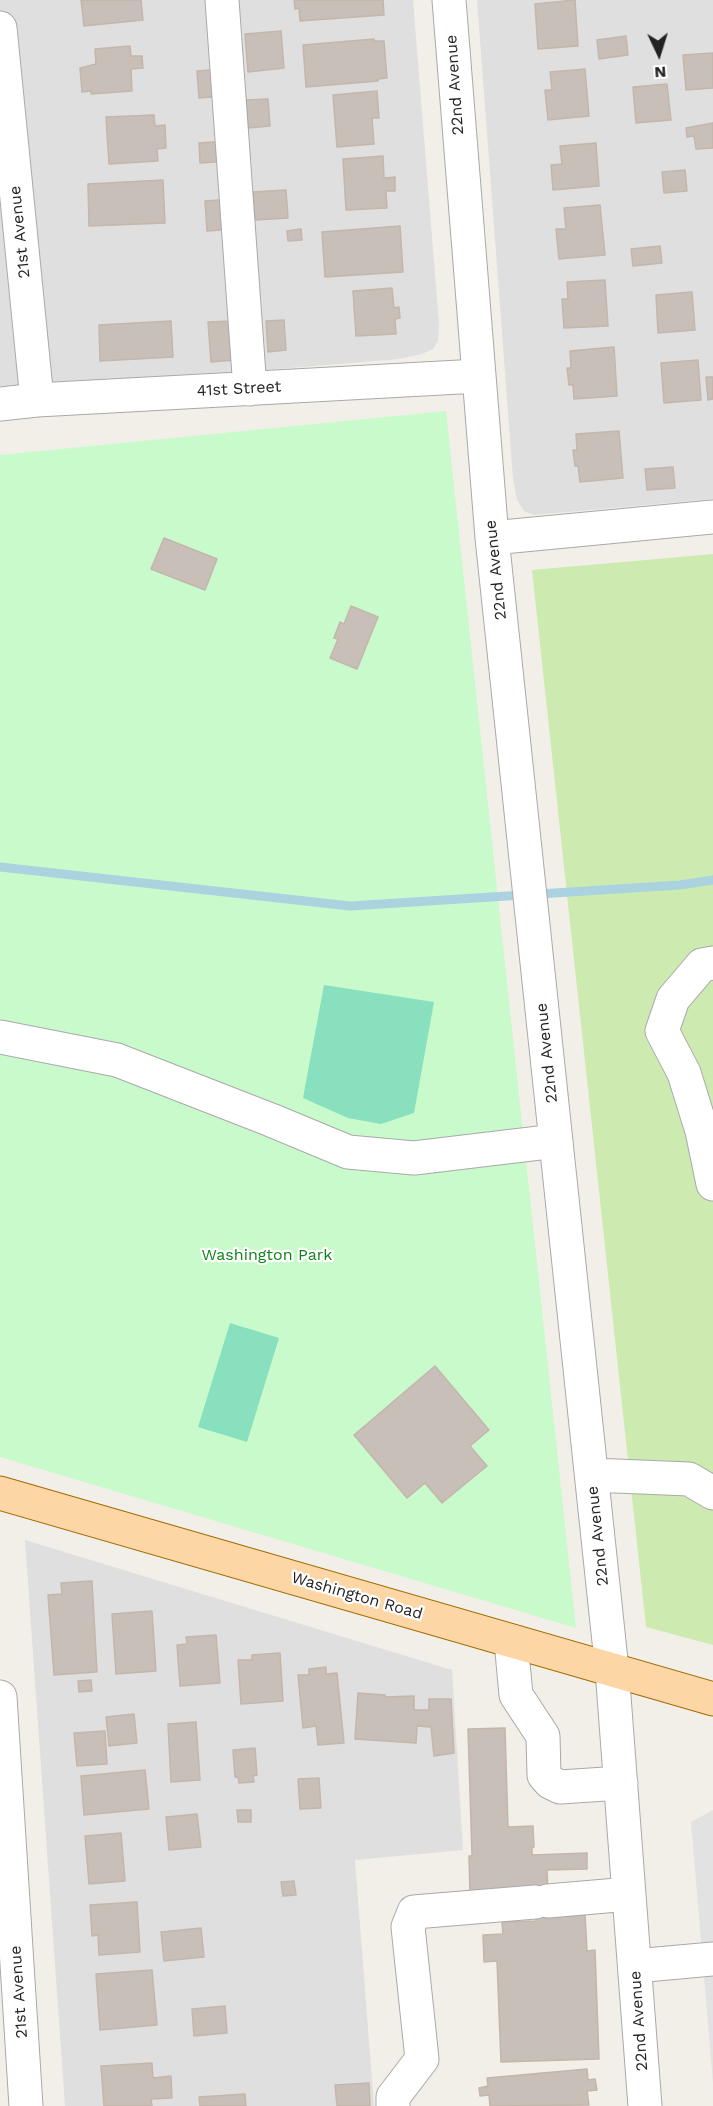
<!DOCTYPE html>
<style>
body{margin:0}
#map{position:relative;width:713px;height:2106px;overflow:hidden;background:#f2efe9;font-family:"Work Sans",sans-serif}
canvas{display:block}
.north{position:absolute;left:629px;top:24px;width:60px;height:60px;-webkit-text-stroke:4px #fff;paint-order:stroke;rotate:176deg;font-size:16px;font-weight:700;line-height:24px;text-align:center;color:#222}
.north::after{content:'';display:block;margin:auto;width:21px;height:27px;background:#222;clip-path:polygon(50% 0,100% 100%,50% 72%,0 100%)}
</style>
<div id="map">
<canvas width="713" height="2106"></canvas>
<div class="north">N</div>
</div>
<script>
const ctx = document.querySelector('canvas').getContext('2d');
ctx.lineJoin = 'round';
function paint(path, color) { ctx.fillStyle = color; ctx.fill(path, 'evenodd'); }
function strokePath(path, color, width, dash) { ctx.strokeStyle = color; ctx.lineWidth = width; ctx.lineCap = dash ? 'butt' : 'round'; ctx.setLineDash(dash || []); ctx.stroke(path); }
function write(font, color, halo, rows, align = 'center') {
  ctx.font = font + ' "Work Sans",sans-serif'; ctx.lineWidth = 4.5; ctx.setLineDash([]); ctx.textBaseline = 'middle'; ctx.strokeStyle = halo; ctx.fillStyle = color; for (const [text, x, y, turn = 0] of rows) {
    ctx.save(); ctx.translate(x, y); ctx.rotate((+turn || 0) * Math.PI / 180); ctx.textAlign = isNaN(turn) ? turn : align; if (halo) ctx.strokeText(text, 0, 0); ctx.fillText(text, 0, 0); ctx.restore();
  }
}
paint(new Path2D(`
 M0 0H413L439 324 438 341 433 349 422 354 399 359 0 392Z
 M477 0H713V499L534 515 524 511 517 500 513 479Z
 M25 1540 452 1670 463 1850 355 1860 374 2106H65Z`), '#e0dfdf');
paint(new Path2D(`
 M713 554V1645L646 1627 532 570Z`), '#cdebb0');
paint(new Path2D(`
 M446 411 576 1628 0 1457V455Z`), '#c8facc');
paint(new Path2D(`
 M324 985 434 1002 414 1113 381 1124 348 1118 303 1098Z
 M230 1323 279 1338 247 1442 198 1427Z`), '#88e0be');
paint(new Path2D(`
 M713 1810V2083L691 1822Z`), '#e2e2e2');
strokePath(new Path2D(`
 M0 867 350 906 680 885 713 880`), '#aad3df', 9);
const building = new Path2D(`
 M81 0H141L143 20 84 26Z
 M294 0H383L384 15 300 21 299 8 295 9Z
 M575 0 578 46 538 49 535 4Z
 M281 31 284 68 248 72 245 34Z
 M626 36 628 55 599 59 597 40Z
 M374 39V41H384L387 78 378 79V81L306 87 303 45Z
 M130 46 131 56H142L143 68 131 69 132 91 91 94V91L82 92 80 68 96 64 95 49Z
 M713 53V88L686 90 683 55Z
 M224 69 226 96 199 98 197 71Z
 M585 69 589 116 548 120 545 90H552L550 72Z
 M667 84 671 120 636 123 633 87Z
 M377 91 379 118H372L374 144 337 147 333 95Z
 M268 99 270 126 248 128 246 100Z
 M154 115 155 126 165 125 166 148 157 149 158 161 109 164 106 117Z
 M713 123V148L696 149 694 136 687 137 686 128Z
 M228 141 230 161 200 163 199 143Z
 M596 143 599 186 553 190 551 165 562 164 560 146Z
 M383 156 384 178 395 177V191H386L387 208 346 210 343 159Z
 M685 170 687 191 664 193 662 172Z
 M163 180 165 223 89 226 88 184Z
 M286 190 288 218 255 220 253 192Z
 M233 199 235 229 207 231 205 201Z
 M600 205 605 255 559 259 556 229H566L564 208Z
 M400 226 403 272 325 277 322 232Z
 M301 229 302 240 288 241 287 231Z
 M660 246 662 263 633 266 631 249Z
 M605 280 608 326 564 328 562 299H568L567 282Z
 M392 288 394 308 399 307 400 318 395 319 396 334 356 336 353 291Z
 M692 292 695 330 658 333 656 295Z
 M284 320 286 350 268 352 266 321Z
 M171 321 173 357 100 361 99 325Z
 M231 321 247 359 211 362 208 322Z
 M614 347 617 396 574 399 573 385H569L567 368H571L570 351Z
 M698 360 701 400 664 403 661 363Z
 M706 377H713V399L708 400Z
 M619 431 623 478 580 482 578 466H575L573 450H577L576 434Z
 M673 467 675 488 647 490 645 469Z
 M164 538 217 559 205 590 151 569Z
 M351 606 378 617 357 669 330 658 338 639 334 638 340 622 344 624Z
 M435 1366 489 1430 470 1446 487 1466 442 1503 425 1483 407 1498 354 1435Z
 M92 1581 97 1672 54 1675 48 1595 62 1594 61 1583Z
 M152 1611 156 1671 116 1674 112 1614Z
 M216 1635 220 1683 180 1686 177 1645 187 1644 186 1637Z
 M280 1653 283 1701 241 1704 238 1660H252V1655Z
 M326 1667V1674L337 1673 344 1743 318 1745 316 1726 303 1728 298 1675H309V1669Z
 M91 1680 92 1691 79 1692 78 1681Z
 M358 1693 385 1695V1697L414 1696V1710H429V1699H451L454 1753 434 1756 431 1727 417 1726 416 1743 355 1739Z
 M134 1714 137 1743 109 1746 106 1717Z
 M196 1722 200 1780 171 1782 168 1724Z
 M505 1728 508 1827 533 1826 534 1847H532V1855L587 1853V1869L547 1870 549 1915 585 1914 587 1951 595 1950 599 2059 501 2062 497 1961 484 1962 483 1935 503 1934 502 1922 536 1921 535 1895 470 1897 469 1856H472L468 1729Z
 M105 1731 107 1764 77 1766 74 1733Z
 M255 1748 257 1775 253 1776 254 1782 239 1783 238 1777H235L233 1750Z
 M145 1770 149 1809 84 1815 81 1776Z
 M319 1778 321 1808 300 1809 298 1779Z
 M237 1810H251V1822H238Z
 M197 1814 201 1847 169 1850 166 1817Z
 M121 1833 125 1881 89 1884 85 1836Z
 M294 1881 296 1895 283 1896 281 1882Z
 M137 1902 140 1952 99 1955 98 1935 92 1936 90 1905Z
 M201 1928 204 1957 164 1961 161 1932Z
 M152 1970 157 2025 100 2030 96 1974Z
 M225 2006 227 2033 194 2036 192 2009Z
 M152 2063 153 2078 171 2076 172 2098 151 2099 152 2106H104L101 2066Z
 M587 2069 588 2080 595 2079 597 2090 587 2091 589 2105 490 2106 489 2095 480 2096 479 2088 488 2086 487 2078Z
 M369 2083 370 2106H337L335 2085Z
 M245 2094 246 2106H200L199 2097Z`);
paint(building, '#c7bfb8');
strokePath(building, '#c4b6ab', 1.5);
const minor = new Path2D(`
 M222 0 250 389
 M449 0 492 538 612 1670 645 2106
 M0 28 37 400
 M0 404 37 400 478 376
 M492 538 713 517
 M713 963 702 965 673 999 662 1031 684 1073 702 1131 713 1184
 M0 1037 117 1060 271 1120 348 1152 414 1158 556 1141
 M592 1475 689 1479 713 1493
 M511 1641 516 1695 543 1736 544 1775 550 1782 560 1787 621 1783
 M0 1697 26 2106
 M548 1901 629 1894
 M635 1966 713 1959
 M393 2106V2097L422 2059 408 1927 414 1912 535 1902`);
const major = new Path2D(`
 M0 1493 713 1699`);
strokePath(minor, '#a9a9a9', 35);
strokePath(major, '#a06b00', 35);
strokePath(minor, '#fff', 33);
strokePath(major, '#fcd6a4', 33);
write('16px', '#222', '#fff', [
 ["22nd Avenue",455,85,-94],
 ["21st Avenue",20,232,-96],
 ["41st Street",239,389,-3],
 ["22nd Avenue",496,570,-96],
 ["22nd Avenue",547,1053,-96],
 ["22nd Avenue",598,1536,-96],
 ["Washington Road",357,1596,16],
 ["21st Avenue",19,1992,-94],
 ["22nd Avenue",639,2021,-94]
]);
write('16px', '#0c8416', '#fff', [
 ["Washington Park",267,1255]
]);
</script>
